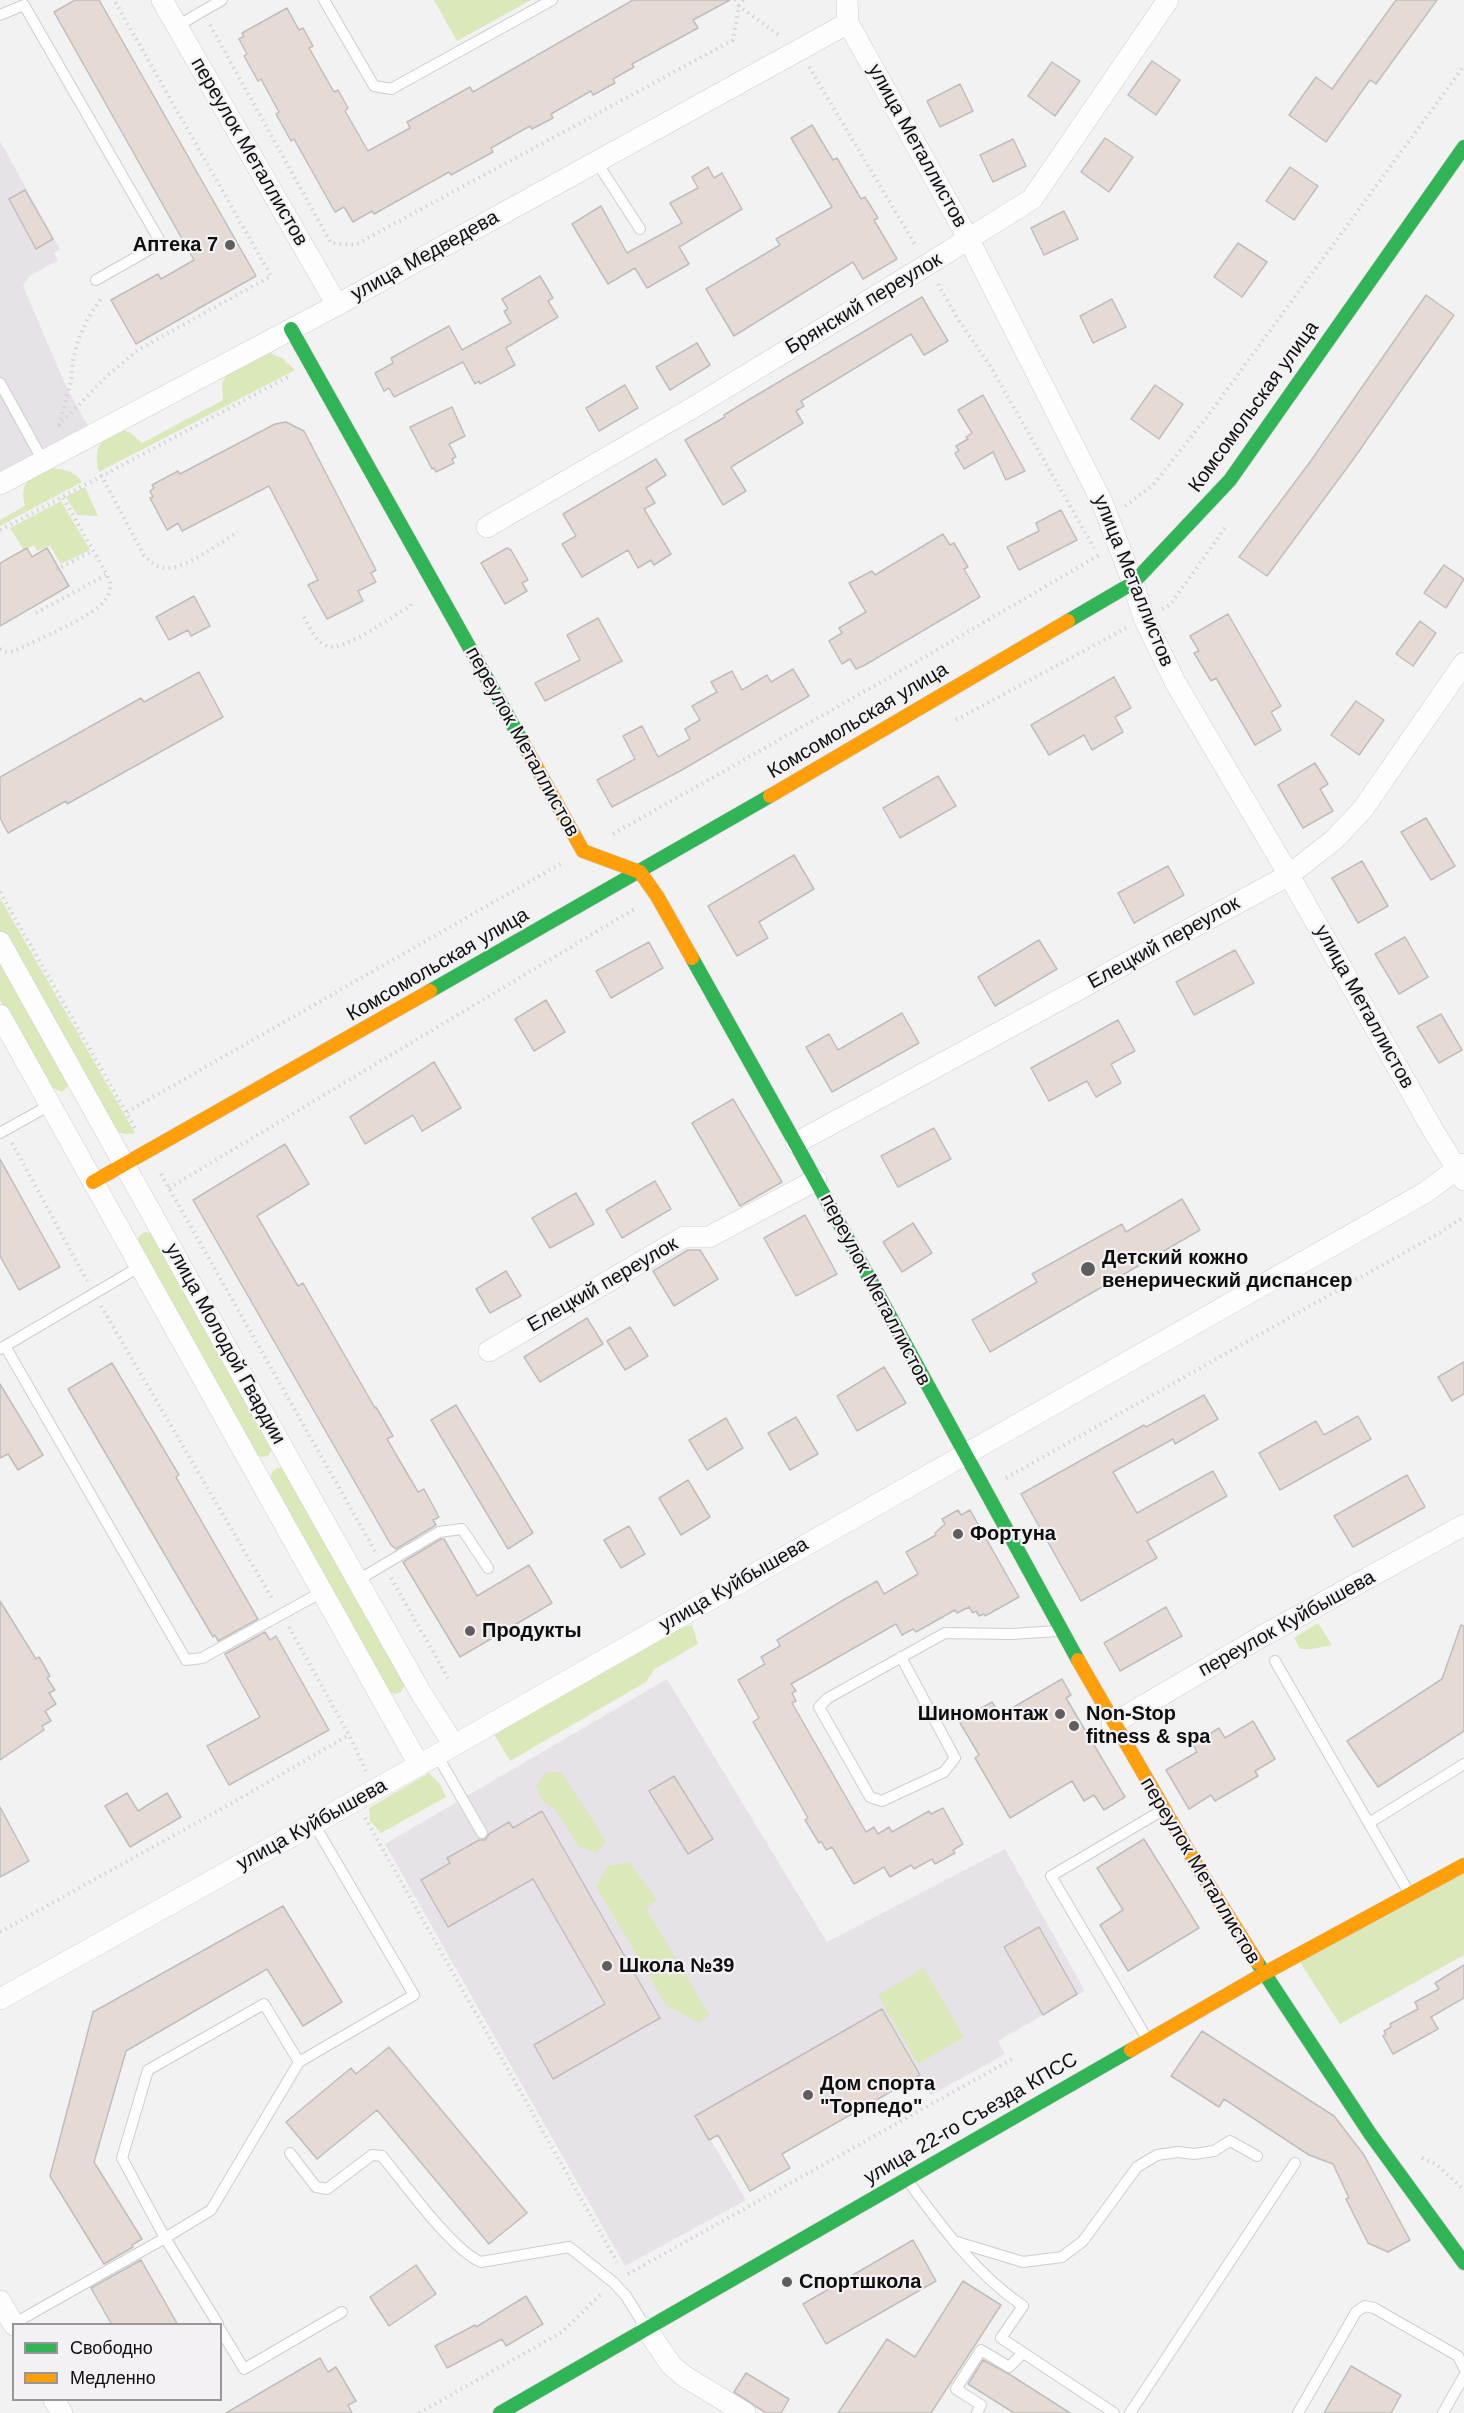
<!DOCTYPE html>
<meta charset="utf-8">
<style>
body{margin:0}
#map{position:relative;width:1464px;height:2413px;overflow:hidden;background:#f3f2f3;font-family:Helvetica,sans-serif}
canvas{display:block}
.legend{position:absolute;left:12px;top:2323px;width:210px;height:78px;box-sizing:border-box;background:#f3f1f4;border:2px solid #989698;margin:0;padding:8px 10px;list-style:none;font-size:18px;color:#0f0e0f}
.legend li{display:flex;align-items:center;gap:12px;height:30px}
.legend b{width:30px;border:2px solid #989698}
</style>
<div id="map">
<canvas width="1464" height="2413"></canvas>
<ul class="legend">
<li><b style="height:8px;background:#30b455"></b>Свободно</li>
<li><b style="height:8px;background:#ff9f0a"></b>Медленно</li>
</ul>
</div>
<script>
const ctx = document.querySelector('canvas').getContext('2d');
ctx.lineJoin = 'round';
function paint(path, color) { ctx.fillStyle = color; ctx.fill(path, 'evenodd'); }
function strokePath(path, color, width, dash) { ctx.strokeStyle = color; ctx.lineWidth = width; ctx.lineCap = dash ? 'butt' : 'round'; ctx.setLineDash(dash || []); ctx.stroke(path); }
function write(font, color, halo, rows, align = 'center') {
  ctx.font = font + ' Helvetica,sans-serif'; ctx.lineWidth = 4.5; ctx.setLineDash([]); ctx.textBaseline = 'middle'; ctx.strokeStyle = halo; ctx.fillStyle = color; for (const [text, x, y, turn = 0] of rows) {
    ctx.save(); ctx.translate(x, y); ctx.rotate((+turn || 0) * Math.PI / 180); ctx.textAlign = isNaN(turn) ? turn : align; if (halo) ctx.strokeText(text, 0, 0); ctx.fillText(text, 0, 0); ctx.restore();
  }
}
paint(new Path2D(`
 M0 141 60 249 54 253 58 260 30 276 23 286 65 384 89 428 0 474Z
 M667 1679 827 1942 1005 1849 1085 1991 998 2041 1005 2054 931 2095 882 2009 696 2115 746 2200 625 2266 385 1844Z`), '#e6e2e8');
paint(new Path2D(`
 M434 0H531L457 41Z
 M270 353 282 358 295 370 99 472C95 455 95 444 112 435 116 432 121 430 126 431 132 433 137 439 142 443L223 400 222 383 227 375Z
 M49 468C61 469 75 470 82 482L0 526V520L25 506C19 482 29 478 49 468Z
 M85 487 98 516 77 515 66 497Z
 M61 501 90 550 61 564 50 546 37 551 34 545 24 550 10 528Z
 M0 898 135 1133C124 1136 119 1133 110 1125L0 932Z
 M0 958 69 1085 62 1092 51 1087 43 1078 0 1000Z
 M145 1232 155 1234 274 1446 268 1456 262 1457 256 1455 137 1242 139 1236Z
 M278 1468H283L406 1682 401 1692 394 1694 388 1691 270 1478 272 1472Z
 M1318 1623 1332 1645 1312 1649H1300L1294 1638Z
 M692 1625 698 1644 655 1669 646 1682 510 1761 494 1734 675 1629Z
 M547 1772H561L606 1841 597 1853 579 1847 556 1810 543 1802 536 1785Z
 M429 1773 440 1784 446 1797 381 1833 370 1821 369 1808Z
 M629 1862 657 1900 646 1908 709 2015 699 2023 666 2005 596 1886 608 1866Z
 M1464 1866V1955L1340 2024 1296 1956Z
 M924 1968 964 2037 918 2064 878 1995Z`), '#dbe8b9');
const building = new Path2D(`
 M75 0H99L256 276 136 344 111 300 158 274 161 279 194 260 54 12Z
 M633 0H730L693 20 698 28 632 64 634 67 613 79 615 83 593 95 591 91 551 114 553 118 532 129 530 126 491 148 493 152 451 175 449 172 374 214 372 211 353 222 344 207 335 212 294 139 291 141 276 114 279 112 261 79 258 81 244 56 247 54 239 39 244 36 242 33 287 8 299 30 303 28 313 46 309 48 334 92 338 90 348 108 345 111 368 151 410 128 407 122 470 87 473 92Z
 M1396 0H1437L1376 84 1370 80 1326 142 1289 115 1316 77 1332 89Z
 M1152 61 1180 80 1156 115 1128 95Z
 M1052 62 1080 81 1055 116 1028 96Z
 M960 84 973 111 940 127 927 101Z
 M812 125 833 160 837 158 861 199 865 197 878 218 874 220 897 259 863 279 853 262 734 336 706 289 780 245 776 239 832 207 791 138Z
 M1105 138 1133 157 1109 192 1081 172Z
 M1013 139 1026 166 993 182 980 155Z
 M708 167 714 178 722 173 742 209 679 247 689 264 647 288 635 268 608 284 572 224 601 206 627 253 682 223 670 203 698 188 692 177Z
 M1290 167 1318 186 1294 220 1266 201Z
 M25 190 53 239 36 249 9 199Z
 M1064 211 1078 239 1044 255 1031 228Z
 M1238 243 1267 262 1242 297 1214 277Z
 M540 276 553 298 548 301 558 317 506 348 515 365 480 384 479 381 475 384 463 362 394 397 389 388 384 391 375 373 393 363 391 358 449 326 462 350 511 323 504 311 508 309 502 299Z
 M1426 295 1454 315 1352 461 1267 576 1239 557 1310 462Z
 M922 297 948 341 924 355 911 334 801 401 804 406 796 411 803 423 731 467 746 491 723 505 685 440 725 417 724 415 750 399Z
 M1112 299 1126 327 1093 343 1080 316Z
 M697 343 710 365 670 390 656 367Z
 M625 385 638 408 599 431 586 408Z
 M1155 385 1183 404 1159 439 1131 419Z
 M983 395 1025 471 1006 480 993 452 964 469 955 453 959 451 956 446 968 439 966 437 972 433 958 410Z
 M452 407 465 436 449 444 456 457 452 459 454 463 436 472 434 468 432 469 410 427Z
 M286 422 304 431 376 570 371 573 376 582 358 591 363 601 327 619 308 585 318 580 269 486 182 531 178 523 167 530 150 498 153 497 150 491 154 488 152 485 178 471 180 474 275 424Z
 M656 459 666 475 646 488 655 503 644 509 671 554 654 565 651 560 638 568 628 550 582 577 562 544 576 536 563 514Z
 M1061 510 1077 540 1019 570 1007 547 1039 531 1036 523Z
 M943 534 950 545 954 543 968 567 964 569 980 597 865 665 856 669 850 659 842 664 829 641 842 633 839 628 866 612 849 583 872 571 875 575Z
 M27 548 32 557 47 548 69 586 0 626V563Z
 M507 548 511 550 528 580 522 583 527 591 505 604 481 563Z
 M1444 565 1464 579 1446 608 1424 593Z
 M194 596 210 626 191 636 188 630 169 640 156 617Z
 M1228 614 1281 706 1271 712 1281 730 1255 745 1216 678 1211 681 1194 653 1199 651 1190 636Z
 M598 618 622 661 545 701 535 683 580 660 567 635Z
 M1420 621 1436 633 1413 666 1396 654Z
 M793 669 809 696 680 771 612 807 597 780 635 759 623 736 642 726 658 757 690 739 685 729 700 720 692 706 717 692 711 682 732 671 742 690 767 675 771 682Z
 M199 672 223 717 67 804 66 801 8 833 0 818V777L141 698 144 702Z
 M1114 677 1131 708 1115 717 1123 732 1092 750 1084 735 1049 755 1031 725Z
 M1356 701 1384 720 1359 755 1331 735Z
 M1315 763 1328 784 1320 789 1333 811 1303 828 1278 785Z
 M938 776 956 806 900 838 883 808Z
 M1426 818 1455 866 1431 880 1401 832Z
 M794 855 814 889 759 922 768 938 737 956 708 906Z
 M1362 861 1388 906 1358 923 1332 878Z
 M1168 866 1184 895 1134 923 1118 893Z
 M1405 937 1428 977 1399 994 1375 954Z
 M1039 940 1057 969 995 1006 978 977Z
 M649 942 663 968 611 998 596 971Z
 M1235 950 1254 983 1194 1015 1176 982Z
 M546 1000 565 1032 534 1051 515 1019Z
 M902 1013 919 1043 832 1092 806 1047 829 1034 838 1050Z
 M1441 1014 1462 1050 1439 1063 1417 1027Z
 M1118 1020 1135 1051 1111 1064 1121 1083 1096 1097 1087 1081 1049 1101 1031 1068Z
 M434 1062 461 1108 422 1131 413 1115 365 1144 350 1117Z
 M733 1099 782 1182 740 1206 692 1123Z
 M934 1128 951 1159 898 1187 881 1156Z
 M285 1144 309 1184 257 1216 298 1286 303 1283 375 1408 376 1407 393 1436 387 1439 418 1492 424 1489 439 1517 433 1520 436 1525 396 1549 391 1545 193 1200Z
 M0 1159 60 1267 19 1290 0 1256Z
 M655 1181 671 1209 622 1238 606 1210Z
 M576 1193 594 1224 550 1248 532 1218Z
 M1182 1199 1200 1230 990 1352 972 1320 1037 1282 1032 1274 1122 1224 1126 1232Z
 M805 1215 837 1274 796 1296 764 1238Z
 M913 1223 932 1253 902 1272 883 1242Z
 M688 1250H700L718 1279 674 1306 653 1271Z
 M506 1271 521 1296 490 1313 476 1289Z
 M587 1318 603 1344 540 1382 524 1357Z
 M630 1327 648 1356 625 1370 607 1341Z
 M1464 1362V1394L1452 1401 1438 1377Z
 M112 1363 179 1475 176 1477 258 1619 218 1641 215 1635 213 1637 68 1389Z
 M884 1367 906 1403 857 1431 837 1396Z
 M0 1384 43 1455 18 1470 8 1454 0 1458Z
 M1204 1395 1218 1419 1175 1444 1173 1439 1113 1472 1137 1513 1213 1471 1227 1496 1147 1541 1157 1558 1081 1601 1021 1494 1144 1425 1146 1427Z
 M456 1405 533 1533 508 1549 431 1420Z
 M1358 1416 1371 1439 1280 1490 1259 1453 1316 1421 1324 1435Z
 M796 1417 818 1454 790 1470 768 1433Z
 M726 1418 743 1448 707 1470 689 1440Z
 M1407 1475 1425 1507 1353 1547 1334 1516Z
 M688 1480 710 1517 681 1535 659 1498Z
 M958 1510 961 1515 970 1510 1019 1597 985 1616 984 1614 979 1616 976 1611 973 1613 969 1607 957 1613 955 1610 916 1632 913 1629 902 1635 896 1624 791 1684 796 1691 792 1693 796 1701 792 1703 866 1832 874 1827 878 1834 889 1827 892 1832 929 1811 931 1814 943 1808 963 1844 953 1850 955 1853 935 1864 932 1859 914 1869 911 1865 890 1877 884 1867 854 1884 832 1847 826 1850 821 1841 819 1843 805 1820 808 1818 753 1722 759 1718 738 1680 765 1664 761 1657 780 1646 777 1640 845 1599 877 1581 884 1594 918 1574 906 1552 936 1535 935 1533 945 1524 942 1519Z
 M629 1526 645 1554 621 1568 604 1540Z
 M441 1539H444L477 1596 529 1565 552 1603 460 1657 403 1562Z
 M0 1601 36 1659 39 1657 50 1676 47 1678 55 1690 49 1693 56 1704 45 1711 51 1721 42 1726 44 1730 0 1760Z
 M1166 1607 1182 1636 1120 1671 1104 1643Z
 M1461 1625 1464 1626V1731L1378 1787 1347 1741 1442 1679Z
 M265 1632 270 1640 276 1636 329 1730 229 1785 207 1746 260 1717 225 1654Z
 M1062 1679 1071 1695 1066 1698 1125 1797 1104 1810 1094 1795 1084 1801 1072 1781 1010 1818 975 1758 979 1755 959 1721 992 1702 1000 1715Z
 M1253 1721 1275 1759 1255 1771 1258 1776 1215 1801 1211 1795 1189 1809 1166 1770 1197 1752 1193 1744 1219 1728 1225 1738Z
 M674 1776 713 1839 688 1854 649 1791Z
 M127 1793 138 1811 167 1793 181 1817 130 1847 105 1806Z
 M0 1807 29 1861 0 1877Z
 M542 1811 660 2018 553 2079 534 2045 605 2004 533 1879 448 1927 421 1880 450 1863 447 1858 479 1840H485L489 1834 509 1822 513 1828Z
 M1144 1839 1199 1928 1128 1971 1100 1925 1123 1910 1097 1868Z
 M283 1906 342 2002 303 2026 267 1969 126 2051 94 2162 142 2239 132 2245 133 2247 104 2264 50 2176 93 2012Z
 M1039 1927 1077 1994 1043 2015 1004 1947Z
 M1464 1965V1998L1431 2017 1438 2029 1393 2054 1383 2036 1386 2034 1384 2031 1391 2027 1390 2024 1418 2009 1415 2002 1439 1989 1435 1983Z
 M882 2009 920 2075 782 2154 790 2168 750 2191 718 2135 709 2140 695 2116Z
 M1202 2031 1334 2116 1364 2155 1410 2240 1388 2252 1368 2243 1346 2199 1349 2198 1333 2164 1309 2155 1224 2099 1219 2107 1171 2076Z
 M389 2047 527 2213 489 2244 377 2110 317 2159 286 2122 351 2068 356 2074Z
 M913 2240 936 2281 826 2344 803 2304Z
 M141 2260 178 2325H112L91 2288Z
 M416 2265 436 2294 389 2326 370 2297Z
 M963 2281 1001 2305 931 2413H838L887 2339 915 2357Z
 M526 2296 543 2324 506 2346 502 2339 447 2368 435 2346 475 2325 476 2327Z
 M320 2358 328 2372 336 2367 356 2401 348 2405 352 2413H226Z
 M983 2360 1009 2374 1070 2413H1014L968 2384Z
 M1351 2366 1401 2395 1391 2413H1324Z
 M746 2373 789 2399 781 2413H766L734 2392Z`);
paint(building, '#e5dad4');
strokePath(building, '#bfbebf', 1.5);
const lane = new Path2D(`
 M324 0 374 86 391 89 552 0
 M0 15 24 5 161 243 96 280
 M177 26 222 0
 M596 161 640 229
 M0 383 43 461
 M0 1133 50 1105
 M5 1346 186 1660 202 1658 322 1592
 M0 1349 139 1267
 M358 1580 439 1532 462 1529 488 1568
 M901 1657 955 1758 944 1772 882 1801 870 1797 819 1707 828 1698 945 1633 1012 1634 1057 1631
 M1275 1661 1408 1891
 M437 1755 482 1833
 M1369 1823 1464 1764
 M1146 2037 1051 1876 1163 1810
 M290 2153 316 2187 327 2189 372 2155 382 2156C404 2183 452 2250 481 2262L569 2247 613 2282 626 2296 644 2325
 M908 2181C941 2226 976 2274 1023 2306L1001 2338 1114 2413
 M957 2242 1023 2262 1062 2257 1083 2241 1137 2167 1157 2155 1178 2152 1194 2154 1214 2151 1230 2141 1257 2156
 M13 2324 165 2238 211 2210 299 2062 414 1995 314 1824
 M218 2324 165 2238 122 2158 148 2070 264 2004 299 2062
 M220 2329 244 2369 342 2312
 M977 2413 981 2405 956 2389 981 2350 1009 2367 1023 2353
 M1130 2413 1295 2163
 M1298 2413 1356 2312 1365 2306 1374 2308 1458 2356 1464 2368
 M1443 2413 1464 2376`);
const street = new Path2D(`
 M162 0 337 305
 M847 0 848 23 969 240 1102 502 1133 583 1144 618 1175 682 1289 875 1434 1132 1464 1180
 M0 484 337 305 848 23
 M487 527 694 407 927 265 1032 199 1168 0
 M0 942 286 1454 421 1693 454 1745
 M0 1015 419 1765
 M796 1143 1289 875 1335 839 1363 809 1464 663
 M489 1351 684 1237H709L816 1180
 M1112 1724 1259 1638 1464 1525
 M0 1999 437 1755 1426 1192 1464 1164
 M0 2301 14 2325
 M646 2328 671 2365 684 2376 745 2413
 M54 2400 62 2413`);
const fast = new Path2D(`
 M291 329 523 743
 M1068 621 1133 583 1230 480 1464 147
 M692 958 797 1146 1078 1660
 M430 991 770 796
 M1257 1962 1371 2135 1464 2263
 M500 2413 1131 2050`);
const slow = new Path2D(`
 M523 743 583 851 640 872 657 896 692 958
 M770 796 1068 621
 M93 1182 430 991
 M1078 1660 1200 1871 1257 1962
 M1131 2050 1263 1974 1464 1865`);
strokePath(lane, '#cecdce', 12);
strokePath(street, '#cecdce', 22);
strokePath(fast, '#cecdce', 15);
strokePath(slow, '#cecdce', 15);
strokePath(new Path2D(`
 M743 0 739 6 780 36
 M210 25 331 243 355 245 733 40 739 6 735 0
 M809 67 916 246
 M938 284 959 321 989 364 1094 548
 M59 425 71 381 73 360 78 341 87 320 102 297
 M58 426 107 376 138 350 271 276 114 0
 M101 475 144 555C151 562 157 569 168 568 187 568 221 542 238 532
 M1125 506 1153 485 1206 418 1464 66
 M0 530 290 376
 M56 570 93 551
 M1162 609 1170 605 1225 528
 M36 613 106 575
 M304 617C310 628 315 641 327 646 344 652 393 616 410 606L413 601
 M0 649 5 652 15 651C36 640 94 617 106 599 110 593 110 587 110 580L62 496
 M956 720 1126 628
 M613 834 904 669 1101 554
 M0 892 135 1128
 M127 1112 562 863
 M12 1143 87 1281
 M161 1174 375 1551
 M169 1188 636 908
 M101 1306 273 1600
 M1006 1478 1439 1233 1464 1217
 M391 1578 448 1678
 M289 1627 349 1735 366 1771
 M365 1818 617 2262
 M0 1932 232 1803 349 1735
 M1422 2158 1436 2164 1464 2190
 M628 2274 1012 2059
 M419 2413 562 2332 603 2292`), '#d4d3d4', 4, [1.5, 4.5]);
strokePath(lane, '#fdfdfd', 10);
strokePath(street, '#fdfdfd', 21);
strokePath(fast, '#30b455', 14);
strokePath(slow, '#ff9f0a', 14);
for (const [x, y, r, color] of [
 [230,245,6,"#5f5e5f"],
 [1088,1269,8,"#5f5e5f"],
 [958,1534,6,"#5f5e5f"],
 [470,1631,6,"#5f5e5f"],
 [1060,1714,6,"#5f5e5f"],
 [1074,1726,6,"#5f5e5f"],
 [607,1966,6,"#5f5e5f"],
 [808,2095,6,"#5f5e5f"],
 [787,2282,6,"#5f5e5f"]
]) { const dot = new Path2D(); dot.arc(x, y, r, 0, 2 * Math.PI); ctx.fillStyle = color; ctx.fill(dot); strokePath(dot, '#f3f1f4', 2); }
write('20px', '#0f0e0f', '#f3f1f4', [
 ["улица Металлистов",917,146,61],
 ["переулок Металлистов",249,152,60],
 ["улица Медведева",425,256,-29],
 ["Брянский переулок",864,304,-31],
 ["Комсомольская улица",1254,407,-54],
 ["улица Металлистов",1133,581,68],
 ["Комсомольская улица",858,721,-31],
 ["переулок Металлистов",522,742,61],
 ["Елецкий переулок",1164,943,-29],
 ["Комсомольская улица",438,965,-30],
 ["улица Металлистов",1364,1007,61],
 ["Елецкий переулок",603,1285,-30],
 ["переулок Металлистов",875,1290,62],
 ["улица Молодой Гвардии",225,1344,61],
 ["улица Куйбышева",734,1585,-30],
 ["переулок Куйбышева",1287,1624,-29],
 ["улица Куйбышева",312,1825,-29],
 ["переулок Металлистов",1200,1871,59],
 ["улица 22-го Съезда КПСС",971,2119,-30]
]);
write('bold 20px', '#0f0e0f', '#f3f1f4', [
 ["Аптека 7",218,245,"right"],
 ["Детский кожно",1102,1258],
 ["венерический диспансер",1102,1281],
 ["Фортуна",970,1534],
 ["Продукты",482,1631],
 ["Шиномонтаж",1048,1714,"right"],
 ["Non-Stop",1086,1714],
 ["fitness & spa",1086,1737],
 ["Школа №39",619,1966],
 ["Дом спорта",820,2084],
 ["\"Торпедо\"",820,2107],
 ["Спортшкола",799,2282]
], 'left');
</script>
